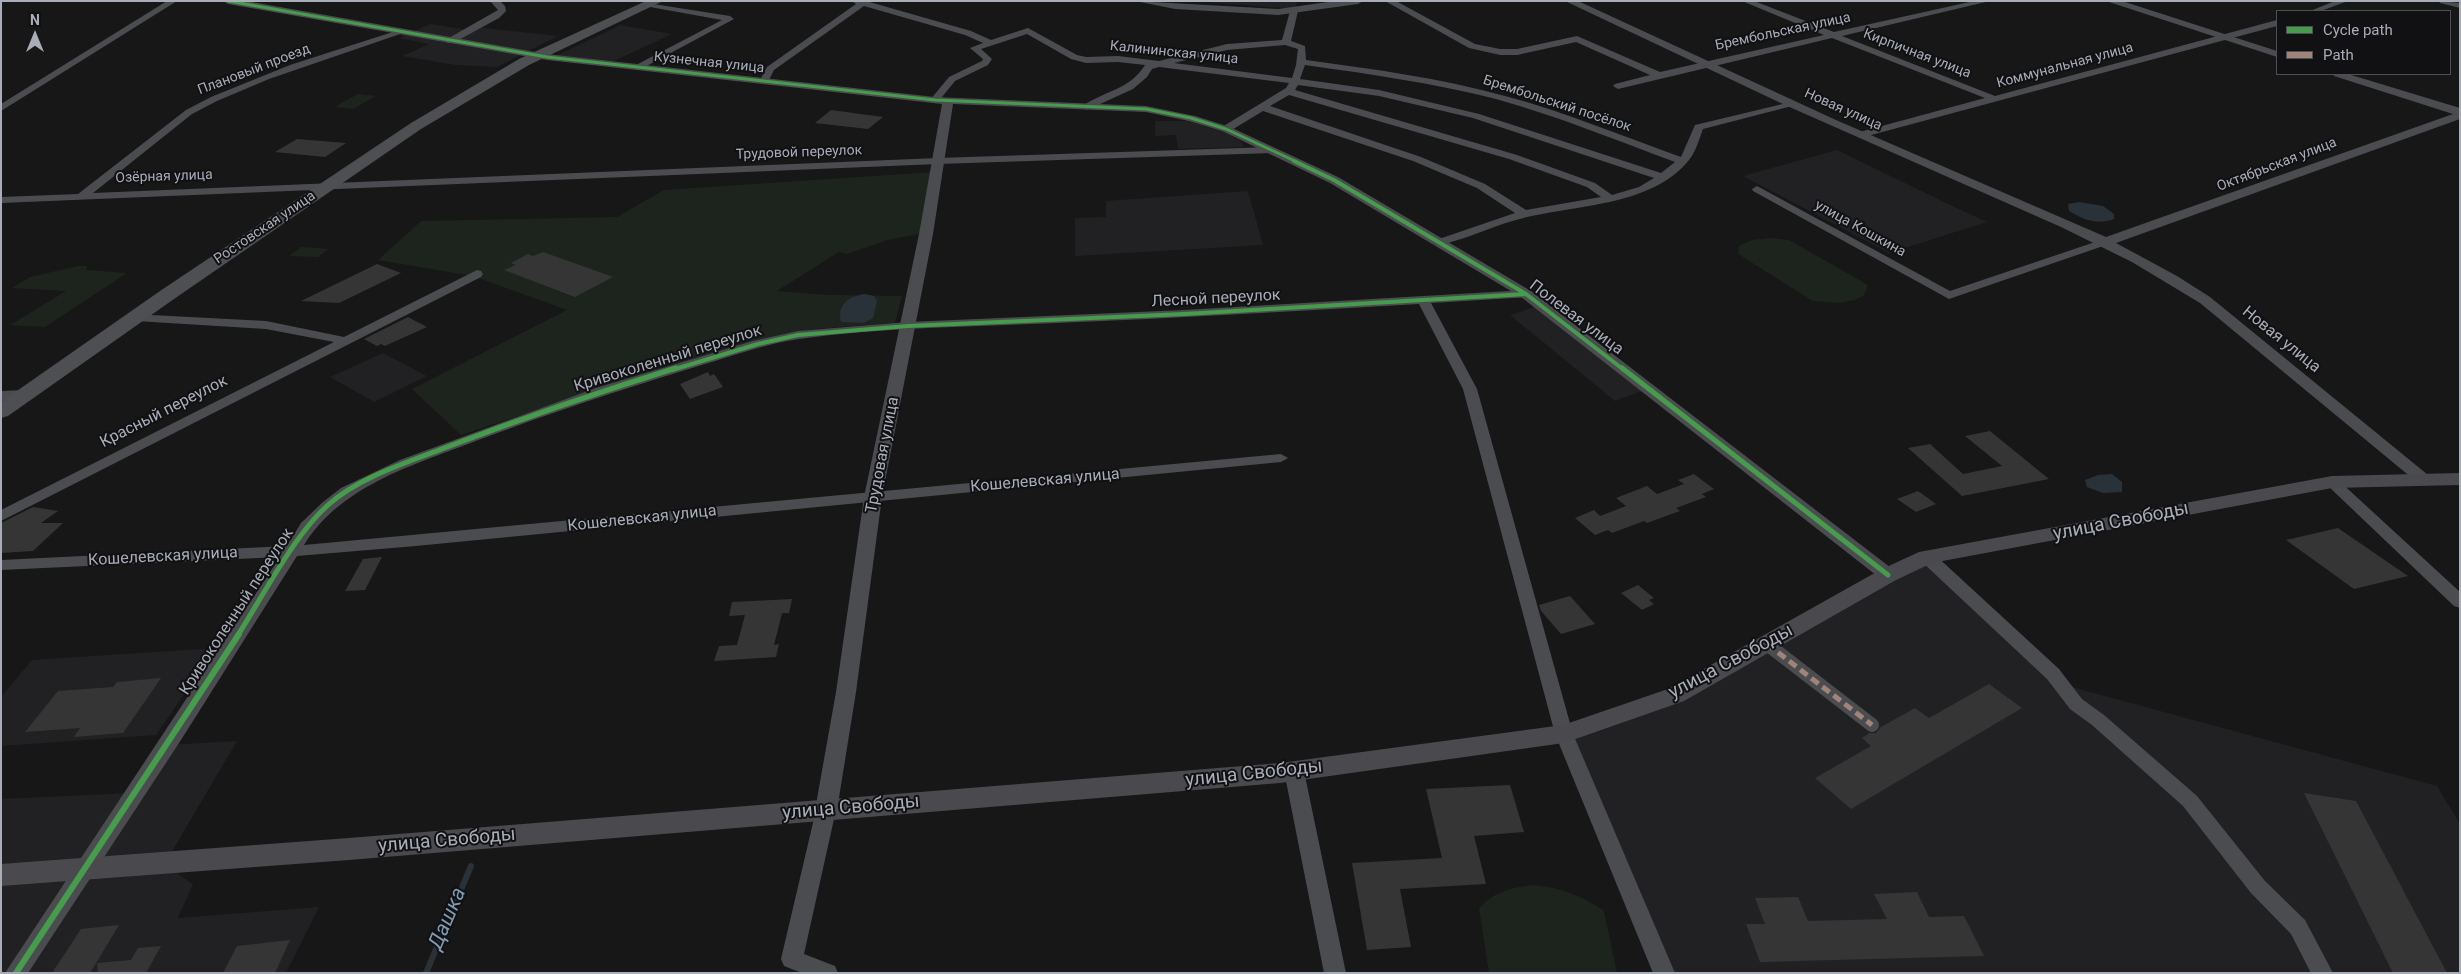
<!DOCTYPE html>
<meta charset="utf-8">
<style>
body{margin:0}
#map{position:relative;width:2461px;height:974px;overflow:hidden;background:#171717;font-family:Roboto,sans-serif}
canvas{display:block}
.frame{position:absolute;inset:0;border:2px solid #a8adb8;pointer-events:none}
.legend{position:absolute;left:2276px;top:10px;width:175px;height:65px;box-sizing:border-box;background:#111113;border:1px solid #4d4f55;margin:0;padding:6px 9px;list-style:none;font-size:15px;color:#a8adb8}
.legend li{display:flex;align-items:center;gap:10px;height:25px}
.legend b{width:25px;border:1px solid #4d4f55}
.north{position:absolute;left:10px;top:10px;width:50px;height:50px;-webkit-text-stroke:4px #111113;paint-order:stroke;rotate:0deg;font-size:14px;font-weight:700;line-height:20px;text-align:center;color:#a8adb8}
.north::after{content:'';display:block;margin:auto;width:18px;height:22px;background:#a8adb8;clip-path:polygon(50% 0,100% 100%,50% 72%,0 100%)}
</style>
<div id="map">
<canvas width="2461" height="974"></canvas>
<div class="frame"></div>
<ul class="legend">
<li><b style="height:6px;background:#469c4c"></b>Cycle path</li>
<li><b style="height:6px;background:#a18479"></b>Path</li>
</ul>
<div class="north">N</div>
</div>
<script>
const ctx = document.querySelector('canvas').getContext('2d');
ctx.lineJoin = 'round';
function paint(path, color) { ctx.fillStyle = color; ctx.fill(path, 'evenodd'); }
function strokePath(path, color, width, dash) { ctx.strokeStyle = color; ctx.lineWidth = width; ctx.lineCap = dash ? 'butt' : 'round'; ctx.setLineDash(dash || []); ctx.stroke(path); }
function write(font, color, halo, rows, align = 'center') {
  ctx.font = font + ' Roboto,sans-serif'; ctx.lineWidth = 4; ctx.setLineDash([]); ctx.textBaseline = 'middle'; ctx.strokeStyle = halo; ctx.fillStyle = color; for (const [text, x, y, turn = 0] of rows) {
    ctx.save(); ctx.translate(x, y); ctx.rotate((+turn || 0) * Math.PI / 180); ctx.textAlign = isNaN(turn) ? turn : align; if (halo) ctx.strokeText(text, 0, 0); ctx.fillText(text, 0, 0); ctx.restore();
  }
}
paint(new Path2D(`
 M1195 1H1297L1296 9Z
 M430 24 469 30 475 27 558 36 497 67 456 65 402 56 429 44 399 38Z
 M620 25 672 34 612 62 556 56Z
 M1155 121H1188L1222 131 1242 142 1244 147 1178 149 1176 135 1155 136Z
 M1837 150 1946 203 1987 222 1889 253 1743 176Z
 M1248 191 1263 245 1075 256V218L1106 217V201Z
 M1540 305 1648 389 1615 401 1510 315Z
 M383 353 427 376 374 402 330 377Z
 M1928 558 2068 686 2437 786 2460 824V973H1665L1565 734 1677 695Z
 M216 648 156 735 1 746V697L32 660Z
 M237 741 164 865 193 884 178 918 319 907 286 973H1V799L130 793 165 745Z`), '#212123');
paint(new Path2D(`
 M358 94 376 96 353 109 334 107Z
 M934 172 924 233 888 240 847 254 839 252 777 291 829 295 902 296 895 323 813 329 783 335 663 368 461 435 412 389 567 310 473 276 378 260 421 221 617 217 664 190Z
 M1770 238 1789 240 1868 285 1864 295 1855 300 1839 303 1813 301 1738 254 1739 246 1752 240Z
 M301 247 329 249 318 257 289 256Z
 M78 266H87L86 270 127 273 45 327 10 325 66 291 12 288 30 277Z
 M1534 885C1561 888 1581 895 1604 911L1617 973H1489L1479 908C1494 892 1512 887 1534 885Z`), '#1d241e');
paint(new Path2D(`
 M2079 202 2103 206 2114 214V219C2097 225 2084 220 2069 211L2068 204Z
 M864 294 874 296 877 301 873 318 864 323 841 322C837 304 848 297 864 294Z
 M2112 474 2122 482V492L2103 493 2087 487 2085 480 2098 475Z`), '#2a3239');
strokePath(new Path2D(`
 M426 973 471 866`), '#2a3239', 6);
paint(new Path2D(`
 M831 110 883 117 868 129 815 123Z
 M297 139 346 143 325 157 275 152Z
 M543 252 613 277 575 297 504 270 516 265 511 263 528 254 533 256Z
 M377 264 401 273 339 303 301 301Z
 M408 317 427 327 385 346 381 344 377 346 364 339Z
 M708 372 710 376 714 374 723 387 690 399 680 384Z
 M1990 431 2049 479 1962 496 1908 448 1930 444 1963 474 2002 466 1965 436Z
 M1694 474 1714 489 1702 494 1706 497 1676 508 1680 511 1647 523 1644 521 1612 533 1608 530 1595 535 1575 518 1594 510 1600 516 1626 506 1616 498 1647 486 1657 494 1684 484 1678 480Z
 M1918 491 1936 504 1916 512 1897 499Z
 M33 507 58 511 41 523H63L33 551 1 553V523Z
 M2338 528 2408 576 2354 589 2286 540Z
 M382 557 365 590 345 591 363 559Z
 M1638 585 1654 598 1649 600 1654 604 1642 610 1621 593Z
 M1570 596 1595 624 1561 634 1541 611 1539 605Z
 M792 599 789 613H782L774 645 779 644 776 657 714 661 719 646 737 645 745 615 729 616 732 602Z
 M161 678 123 733 74 737 80 728 25 732 58 691 113 687 117 682Z
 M1989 684 2022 708 1851 809 1815 778 1871 746 1862 738 1869 733H1876L1881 727 1915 708 1929 718Z
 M1510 785 1524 832 1474 836 1486 884 1400 889 1411 947 1367 950 1352 863 1442 858 1426 789Z
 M2304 793 2356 801 2447 973H2393Z
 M1917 892 1929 917 1964 916 1984 956 1760 962 1746 924H1765L1755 898 1798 897 1808 921 1887 919 1874 894Z
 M119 925 90 973H52L81 929Z
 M290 940 275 973H223L237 946Z
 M161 946 146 973H98L97 963 131 960 138 948Z`), '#353536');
strokePath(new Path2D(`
 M1767 644 1872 725`), '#4b4c50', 14);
paint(new Path2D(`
 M167 1H177L1 111V104Z
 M490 1H500L505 6 506 11 499 18 453 43H447V39L498 10Z
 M852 1H866L971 31 991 40 1028 28 1077 55 1086 57 1118 56 1159 61 1227 44 1282 40 1290 11 1294 9 1298 11 1291 41 1305 46 1306 60C1373 69 1440 78 1505 96 1565 112 1622 136 1681 157L1695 125 1791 102 1796 105 1703 129C1699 139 1696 152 1689 160 1653 205 1579 205 1527 217 1497 224 1470 238 1440 245L1434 242 1436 240 1515 213 1477 188 1413 161 1263 111 1230 131H1222V127L1286 88 1289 83 1159 67 1152 69 1147 77 1133 89 1087 110 1082 107 1084 105C1107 90 1129 90 1145 65L1118 62 1086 63 1071 59 1027 34 981 49 992 59 988 65 955 81 938 102 935 103 930 100 949 77 982 61 983 59 970 48 983 43 965 35 864 6 774 70 768 82H762L760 80 767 67 856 4ZM1285 45 1298 49 1296 65 1292 78 1174 63 1227 50ZM1305 65C1369 74 1433 83 1496 99 1557 116 1616 140 1675 162L1661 173 1479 114 1379 90 1300 79ZM1298 85 1379 96 1473 118 1654 178 1639 187 1612 195 1595 183 1517 155 1295 90ZM1289 95 1509 159 1587 187 1601 197 1526 210 1485 184 1421 157 1270 106Z
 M1385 1H1396L1475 44 1500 49H1517L1577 36 1660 72 1824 35 1742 1H1754L1834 32 1974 1H1990L1842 36 1995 96 2277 20V26L1860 138 1855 135 1856 133 1985 98 1832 38 1618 89 1613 86 1615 84 1650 75 1576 42 1517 55H1500L1469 48Z
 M2335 1H2348L2321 11H2310Z
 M2439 1 2460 3V8L2440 3Z
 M647 3 730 16 734 19 641 69 636 66 638 64 722 20 650 7 646 5Z
 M399 30 406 32 269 79 217 101 192 114 93 193 938 158 1272 147 1277 150 1272 153 938 164 1 203V197L78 194 186 110 211 97 290 65Z
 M1757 186 1950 291 2101 240 2105 239 2111 242 2109 244 1949 299 1753 191 1752 189Z
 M477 270 481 271 483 274 481 277 1 521V510L334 342 266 329 136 321 132 320 130 317 132 314 266 321 344 337Z
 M1526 290 1530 291 1532 294 1530 297 1431 303 1477 389 1573 734 1675 973H1653L1555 734 1463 389 1419 304C1298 311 1177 318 1056 323 971 327 884 327 799 339 763 344 727 358 692 368 620 390 550 413 481 439 417 464 342 484 304 545L1281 454 1288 458 1281 462 416 546 297 556 181 740 28 973H5L280 557 1 570V560L287 546 301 523 323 502 341 488 400 460 596 388 753 341 798 331 908 322 1184 310Z
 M2332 477 2337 479 2460 592V608L2454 606 2327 485 2325 482 2327 479Z
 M1927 552 1933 553 2059 669 2082 699 2104 715 2197 796 2265 881 2305 920 2333 973H2311L2291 934 2251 893 2183 806 2092 725 2070 709 2047 679 1921 561 1919 557 1921 553Z
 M1294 764 1301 766 1304 771 1346 973H1324L1284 771 1287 766Z
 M826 802 833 804 836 810 804 954 835 966 838 973H802L784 966 781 959 816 810 819 804Z`), '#4b4c50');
paint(new Path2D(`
 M223 1H246L547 54 935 97 1146 106 1195 116 1230 127 1338 177 1531 291 1895 571 1897 575 1895 579 1888 581 1881 579 1521 297 1330 183 1222 131 1189 121 1146 112 953 104 933 234 882 497 856 692 837 810 834 816 826 819 818 816 815 810 836 692 864 497 919 234 942 104 547 60 228 4Z
 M1135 1 1278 9 1335 1H1363L1358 4 1278 15 1175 9Z
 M1565 1H1578L1836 120 2106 237 2453 114 2334 76 2333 74H2348L2460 108V119L2116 243 2177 276 2210 297 2433 479 2430 483H2418L2200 303 2132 262 2061 227 1785 105Z
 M2106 1H2122L2277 51V57Z
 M26 390 34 395 32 398 1 401V391Z`), '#4b4c50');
paint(new Path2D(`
 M2460 473V485L2332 488 1932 563 1896 580 1684 701 1564 743 1280 783 349 860 1 886V864L349 838 1280 763 1563 725 1668 689 1880 570 1919 552 2332 476Z`), '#4a4a4e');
paint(new Path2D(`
 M646 1H663L529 65 421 129 174 299 8 416 1 418V402L160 291 411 123 519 59Z`), '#4d4f52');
strokePath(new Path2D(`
 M1767 644 1872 725`), '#a18479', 5, [9, 5]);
strokePath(new Path2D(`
 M228 1 547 57 935 100 1146 109 1191 118 1226 129 1297 162`), '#469c4c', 3);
strokePath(new Path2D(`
 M1294 161 1334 180 1526 294 1624 370
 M672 370 758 344 798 335 908 326 1184 314 1526 294`), '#469c4c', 4);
strokePath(new Path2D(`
 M1622 368 1888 575
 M238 635C263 596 294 535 328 505 359 477 409 462 447 447 523 418 599 392 676 368`), '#469c4c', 5);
strokePath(new Path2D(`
 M16 973 239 634`), '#469c4c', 6);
write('14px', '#a8adb8', '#111113', [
 ["Брембольская улица",1783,32,-12],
 ["Калининская улица",1174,53,6],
 ["Кирпичная улица",1917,54,21],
 ["Кузнечная улица",709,63,6],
 ["Коммунальная улица",2065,66,-15],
 ["Плановый проезд",254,70,-21],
 ["Брембольский посёлок",1557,104,18],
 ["Новая улица",1843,110,24],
 ["Трудовой переулок",799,153,-2],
 ["Октябрьская улица",2277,165,-21],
 ["Озёрная улица",164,177,-2],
 ["Ростовская улица",265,228,-34],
 ["улица Кошкина",1860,229,29]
]);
write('16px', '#a8adb8', '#111113', [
 ["Лесной переулок",1216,299,-3],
 ["Полевая улица",1576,318,37],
 ["Новая улица",2281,340,39],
 ["Кривоколенный переулок",668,359,-17],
 ["Красный переулок",164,412,-27],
 ["Трудовая улица",883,455,-79],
 ["Кошелевская улица",1045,481,-5],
 ["Кошелевская улица",642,519,-6],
 ["Кошелевская улица",163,557,-3],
 ["Кривоколенный переулок",237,612,-57]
]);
write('19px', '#a8adb8', '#111113', [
 ["улица Свободы",2121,522,-11],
 ["улица Свободы",1731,662,-28],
 ["улица Свободы",1254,774,-6],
 ["улица Свободы",851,808,-5],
 ["улица Свободы",447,841,-5]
]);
write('italic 21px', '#7f9bb3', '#111113', [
 ["Дашка",448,919,-67]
]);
</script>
